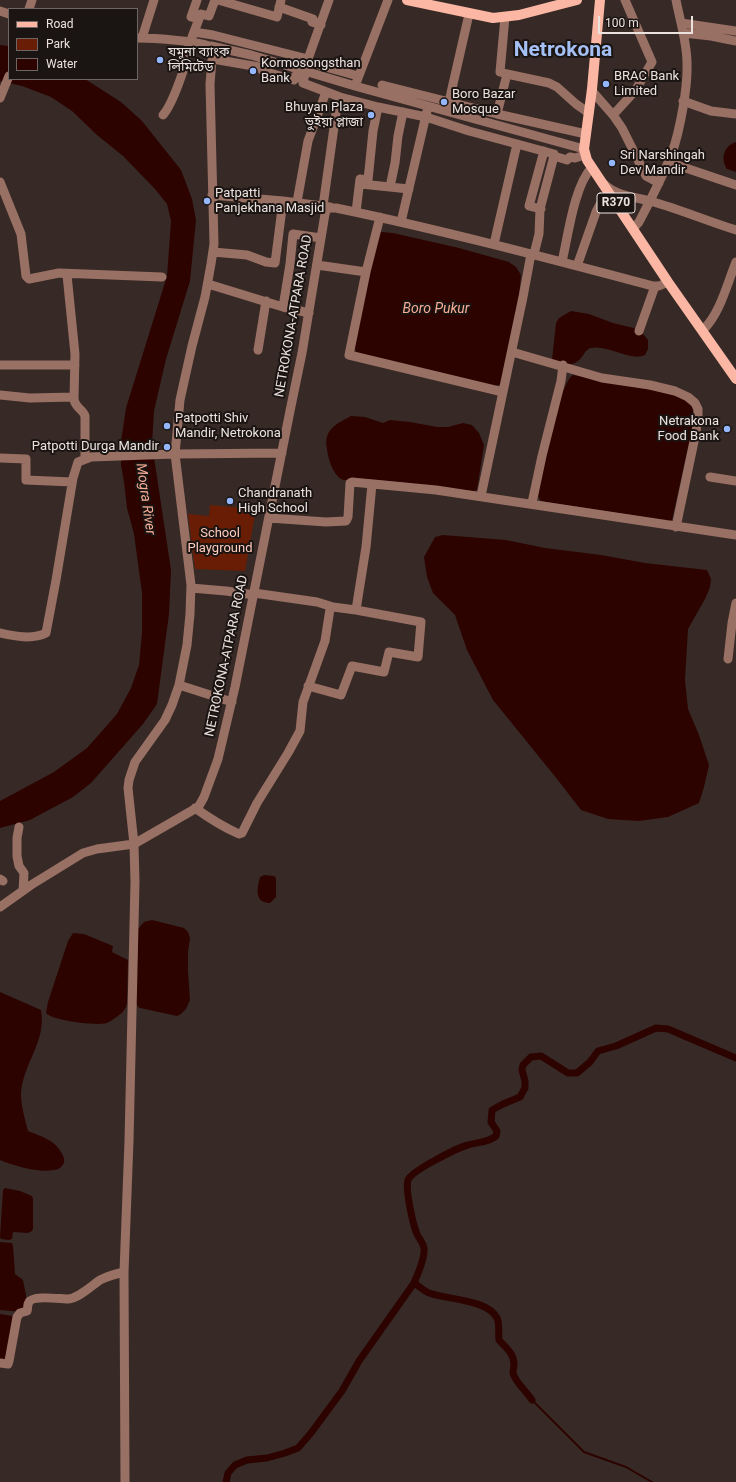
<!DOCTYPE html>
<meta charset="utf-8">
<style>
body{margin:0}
#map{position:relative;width:736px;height:1482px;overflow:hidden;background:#372a26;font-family:Roboto,sans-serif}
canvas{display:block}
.legend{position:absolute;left:8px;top:8px;width:130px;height:72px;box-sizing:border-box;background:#1a1412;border:1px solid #6e6664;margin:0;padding:5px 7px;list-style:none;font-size:12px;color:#ebe2df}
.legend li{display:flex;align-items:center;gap:8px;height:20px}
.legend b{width:20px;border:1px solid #6e6664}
.scale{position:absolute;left:598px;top:16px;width:95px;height:18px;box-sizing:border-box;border:2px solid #ebe2df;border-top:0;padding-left:5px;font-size:12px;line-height:14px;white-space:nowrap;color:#ebe2df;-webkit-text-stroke:3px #1a1412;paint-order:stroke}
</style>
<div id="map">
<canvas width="736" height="1482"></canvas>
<ul class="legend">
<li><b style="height:5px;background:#fbb7a3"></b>Road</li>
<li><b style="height:11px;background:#681d04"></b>Park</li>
<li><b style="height:11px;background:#2d0300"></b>Water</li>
</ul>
<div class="scale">100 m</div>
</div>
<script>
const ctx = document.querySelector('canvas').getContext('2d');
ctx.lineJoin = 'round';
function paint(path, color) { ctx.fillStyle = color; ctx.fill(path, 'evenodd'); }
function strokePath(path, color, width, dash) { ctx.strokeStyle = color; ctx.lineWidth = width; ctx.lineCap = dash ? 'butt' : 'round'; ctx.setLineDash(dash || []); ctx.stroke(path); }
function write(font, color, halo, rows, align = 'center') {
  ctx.font = font + ' Roboto,"Noto Sans Bengali",sans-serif'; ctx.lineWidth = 4; ctx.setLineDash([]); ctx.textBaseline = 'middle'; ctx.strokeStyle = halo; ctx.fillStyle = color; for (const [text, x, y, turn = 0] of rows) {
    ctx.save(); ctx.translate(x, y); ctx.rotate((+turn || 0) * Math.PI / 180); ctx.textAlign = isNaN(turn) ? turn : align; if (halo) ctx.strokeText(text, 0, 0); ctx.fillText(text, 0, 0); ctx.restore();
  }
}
paint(new Path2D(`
 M210 505 256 509 245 571 195 569 188 514 209 516Z`), '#681d04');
paint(new Path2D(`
 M0 45 9 46V79H85L121 102 142 121 181 170 192 199 196 220 190 281 166 359 154 411 152 444 171 570 169 614 157 704 143 724 91 783 73 797 30 820 0 828V801L54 772 87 748 117 714 131 688 139 665 142 633V593L134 534 127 508 124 482 121 465V441L126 408 167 276 171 221 167 204 155 189 123 156 97 135 72 111 51 97 22 86 0 81Z
 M736 142V172L727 169C720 158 724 146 736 142Z
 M381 232 393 233 459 248 509 262 516 267 521 275 518 306 502 384 491 387 357 355 354 346 378 234Z
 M571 311 589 314 613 323 634 328 644 335 648 340V349L645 355C631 362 607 344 591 348 587 349 585 352 584 354 575 368 566 365 552 360L556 323 559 318Z
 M573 375 671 394 679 397 692 405 693 411 692 429 672 520 669 521 541 501 538 496 539 491C543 471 559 383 573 375Z
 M351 416 365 417 383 423 390 420 410 422 437 427H448L463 423 472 425 479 433 484 445 477 490 474 491H468C434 487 400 481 365 479 358 479 348 482 341 479 333 474 328 459 327 449 323 430 336 424 351 416Z
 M443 535 506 540 545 548 601 555 645 563 707 570 711 579 710 587 705 599 688 629 685 680 688 709 699 735 709 765 704 787 699 803 668 817 639 821 608 819 581 810 557 779 493 700 467 650 455 615 433 593 427 577 424 557 435 537Z
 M264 875 274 876 276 878V897L270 903C254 903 257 888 260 877Z
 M152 920 184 928 188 932 190 938 188 952V971L190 1000 186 1009 181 1014 177 1016 140 1008 138 1007 136 1002 138 929 144 922Z
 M73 933 84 934 113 946 112 952 128 960 127 1004C126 1006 126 1008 124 1010 123 1013 110 1022 107 1023 97 1026 53 1021 46 1013L48 1002 68 941Z
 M0 992 41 1010C47 1041 22 1065 21 1094 21 1106 25 1119 28 1131 42 1137 53 1139 61 1152 63 1155 65 1159 64 1163 62 1167 58 1170 54 1170 39 1173 14 1166 0 1160Z
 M5 1188 20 1191 32 1196 33 1199V1229L32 1231 28 1233 13 1232 12 1239 9 1240 1 1239 0 1237 3 1190Z
 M0 1242 12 1243 13 1246 15 1274 23 1280 26 1295 25 1310 23 1312 0 1310Z
 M0 1314 13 1316 7 1360 0 1361Z`), '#2d0300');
strokePath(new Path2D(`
 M532 1400 584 1452 626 1467 652 1482`), '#2d0300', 2);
strokePath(new Path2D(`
 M414 1283C419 1286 424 1291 429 1293 448 1300 487 1299 497 1318 500 1324 498 1333 499 1340 505 1347 514 1353 514 1364 514 1367 513 1370 513 1373 515 1382 527 1392 532 1400
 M226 1482 228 1473 235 1465 247 1460 267 1458 285 1453 298 1448 311 1433 342 1391 359 1361 414 1283C418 1274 425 1257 424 1248 423 1242 419 1239 417 1234 413 1225 405 1189 408 1180 411 1171 457 1148 468 1145 477 1142 488 1143 496 1136L497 1131 491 1122 492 1110 503 1104 520 1097 525 1088V1081L522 1070 523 1065 531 1057 541 1056 568 1073H577L590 1062 598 1051 616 1046 656 1028 668 1029 736 1058`), '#2d0300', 7);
strokePath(new Path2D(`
 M218 0 277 17 281 0
 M329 0 308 59 303 83 340 97 378 107 426 117 469 131 554 154V156L567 160 570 157 575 158 585 155
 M279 7 313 19 312 22 321 25
 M29 9 32 0
 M0 11 9 14
 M505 17 500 72 507 74
 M199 19 201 14 209 16 215 0
 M681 23 736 31
 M194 32 213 35 308 59
 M683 33 711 36 736 41
 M192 37 199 19 191 17 197 0
 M142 38 154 0
 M211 46 251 55 355 86 584 149
 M213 59 259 67 263 71 294 80 295 76 303 79
 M308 62 358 76
 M382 85 497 114 507 74 549 83 557 87 576 104 589 113
 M355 86 388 0
 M592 91 613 115 622 128 646 176 659 183
 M0 98 9 76
 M683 101 711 111 736 114
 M448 106 469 14
 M497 114 586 134
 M163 115C172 105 191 56 188 42
 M613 115 635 91 652 62 625 0
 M668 162 736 185
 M0 182 21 234 26 276 29 279 59 273 162 277
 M361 184 409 189
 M604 184C616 196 635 197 650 201 679 209 707 221 736 230
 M390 187 395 163 398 136 403 112
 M212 195 283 201 330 207
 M297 202 308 141 326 92
 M323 206 336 113 340 97
 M541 209 529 206 544 151
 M356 212 360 179 368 180 373 131 378 107
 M380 217 366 272 349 355 503 392
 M401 222 427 111
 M633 229 639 222C651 199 663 176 672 153 680 130 688 87 687 63 687 42 680 21 676 0
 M494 244 517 144
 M213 252 247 255 266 262 275 263 283 201
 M534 254 539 234 540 209 554 156
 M562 262C568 236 574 186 592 167
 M317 265 366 272
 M577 266 596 212 603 199 610 194
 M67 275 75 354 74 399C75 408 83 409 85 416V458
 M208 284 283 307 309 313
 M283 307 290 264 293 234 321 238
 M703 330C720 314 727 284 736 262
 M639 331 655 286
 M258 350 266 301
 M512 352 602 378 650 385 675 391 688 397 695 403 698 409V415L696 432 676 527
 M0 365H75
 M0 395 30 398 74 397
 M0 458 26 459V480L72 482
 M710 477 736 481
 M481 496 523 297 531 254
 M532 503 542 456 561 381 563 365
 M269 518 326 522 346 521 348 517 350 483 352 482 436 490 736 535
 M191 588 226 591 254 595
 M254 593 317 602 333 607
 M0 633C14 636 32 640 46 633L56 580 73 478 78 462 91 457 175 454 282 453
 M728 659 732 623 736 603
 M179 685 232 702
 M308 686 341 695 352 666 384 672 389 652 418 657 421 622 356 610
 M195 808C209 818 223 827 239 834L242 833 257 803 288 753 300 731 303 702 325 641 330 609 333 607 356 610 366 547 372 484
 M19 827 17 838V856L19 866 24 873 23 891
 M0 879 3 881
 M0 907 31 885 83 853 97 849 134 844 193 810 199 806 204 797 218 759 235 687 290 411 302 353 325 214 327 208H336C442 230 547 258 653 286H659L668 282
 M0 1363 8 1364 9 1361 17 1317 20 1313 27 1311C28 1309 27 1305 29 1302 33 1295 60 1299 68 1299 79 1298 91 1286 100 1280 108 1276 115 1274 124 1272
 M125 1482 124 1272 129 1141 135 882 134 844 128 788 129 780 135 762 165 720 172 705 179 685 187 645 190 614 191 585 175 454 180 400 192 346 205 297 211 264 214 244 210 84 213 48C206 41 150 38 137 38`), '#997064', 9);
strokePath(new Path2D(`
 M407 0 493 18 519 15 577 0
 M600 0 592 89 584 149 587 160 668 282 736 379`), '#fbb7a3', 10);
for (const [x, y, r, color] of [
 [160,60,4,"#94b7fd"],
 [253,71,4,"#94b7fd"],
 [606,84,4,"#94b7fd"],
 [444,102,4,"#94b7fd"],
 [371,115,4,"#94b7fd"],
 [612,163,4,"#94b7fd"],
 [207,201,4,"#94b7fd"],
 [167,426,4,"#94b7fd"],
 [727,429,4,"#94b7fd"],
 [167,447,4,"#94b7fd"],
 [230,501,4,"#94b7fd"]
]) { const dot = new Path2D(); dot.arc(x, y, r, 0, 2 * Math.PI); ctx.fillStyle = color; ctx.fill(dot); strokePath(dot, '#1a1412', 1.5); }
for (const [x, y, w] of [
 [616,203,38]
]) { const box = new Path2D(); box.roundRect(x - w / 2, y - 10, w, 20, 3); ctx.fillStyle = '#1a1412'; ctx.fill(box); strokePath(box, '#ebe2df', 1); }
write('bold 12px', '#ebe2df', null, [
 ["R370",616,203]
]);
write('13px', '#ebe2df', '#1a1412', [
 ["যমুনা ব্যাংক",168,53],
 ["লিমিটেড",168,68],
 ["Kormosongsthan",261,64],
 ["Bank",261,79],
 ["BRAC Bank",614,77],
 ["Limited",614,92],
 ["Boro Bazar",452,95],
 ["Mosque",452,110],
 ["Bhuyan Plaza",363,108,"right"],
 ["ভুইয়া প্লাজা",363,123,"right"],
 ["Sri Narshingah",620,156],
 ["Dev Mandir",620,171],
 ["Patpatti",215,194],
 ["Panjekhana Masjid",215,209],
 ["Patpotti Shiv",175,419],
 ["Mandir, Netrokona",175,434],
 ["Netrakona",719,422,"right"],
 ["Food Bank",719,437,"right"],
 ["Patpotti Durga Mandir",159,447,"right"],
 ["Chandranath",238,494],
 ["High School",238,509]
], 'left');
write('13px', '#ebe2df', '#1a1412', [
 ["NETROKONA-ATPARA ROAD",294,316,-80],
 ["NETROKONA-ATPARA ROAD",227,656,-78]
]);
write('13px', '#ffccbd', '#1a1412', [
 ["School",220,534],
 ["Playground",220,549]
]);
write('italic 14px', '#f6ad97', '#1a1412', [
 ["Boro Pukur",436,309],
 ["Mogra River",145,499,82]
]);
write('bold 21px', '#a5c0f4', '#1a1412', [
 ["Netrokona",563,51]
]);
</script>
